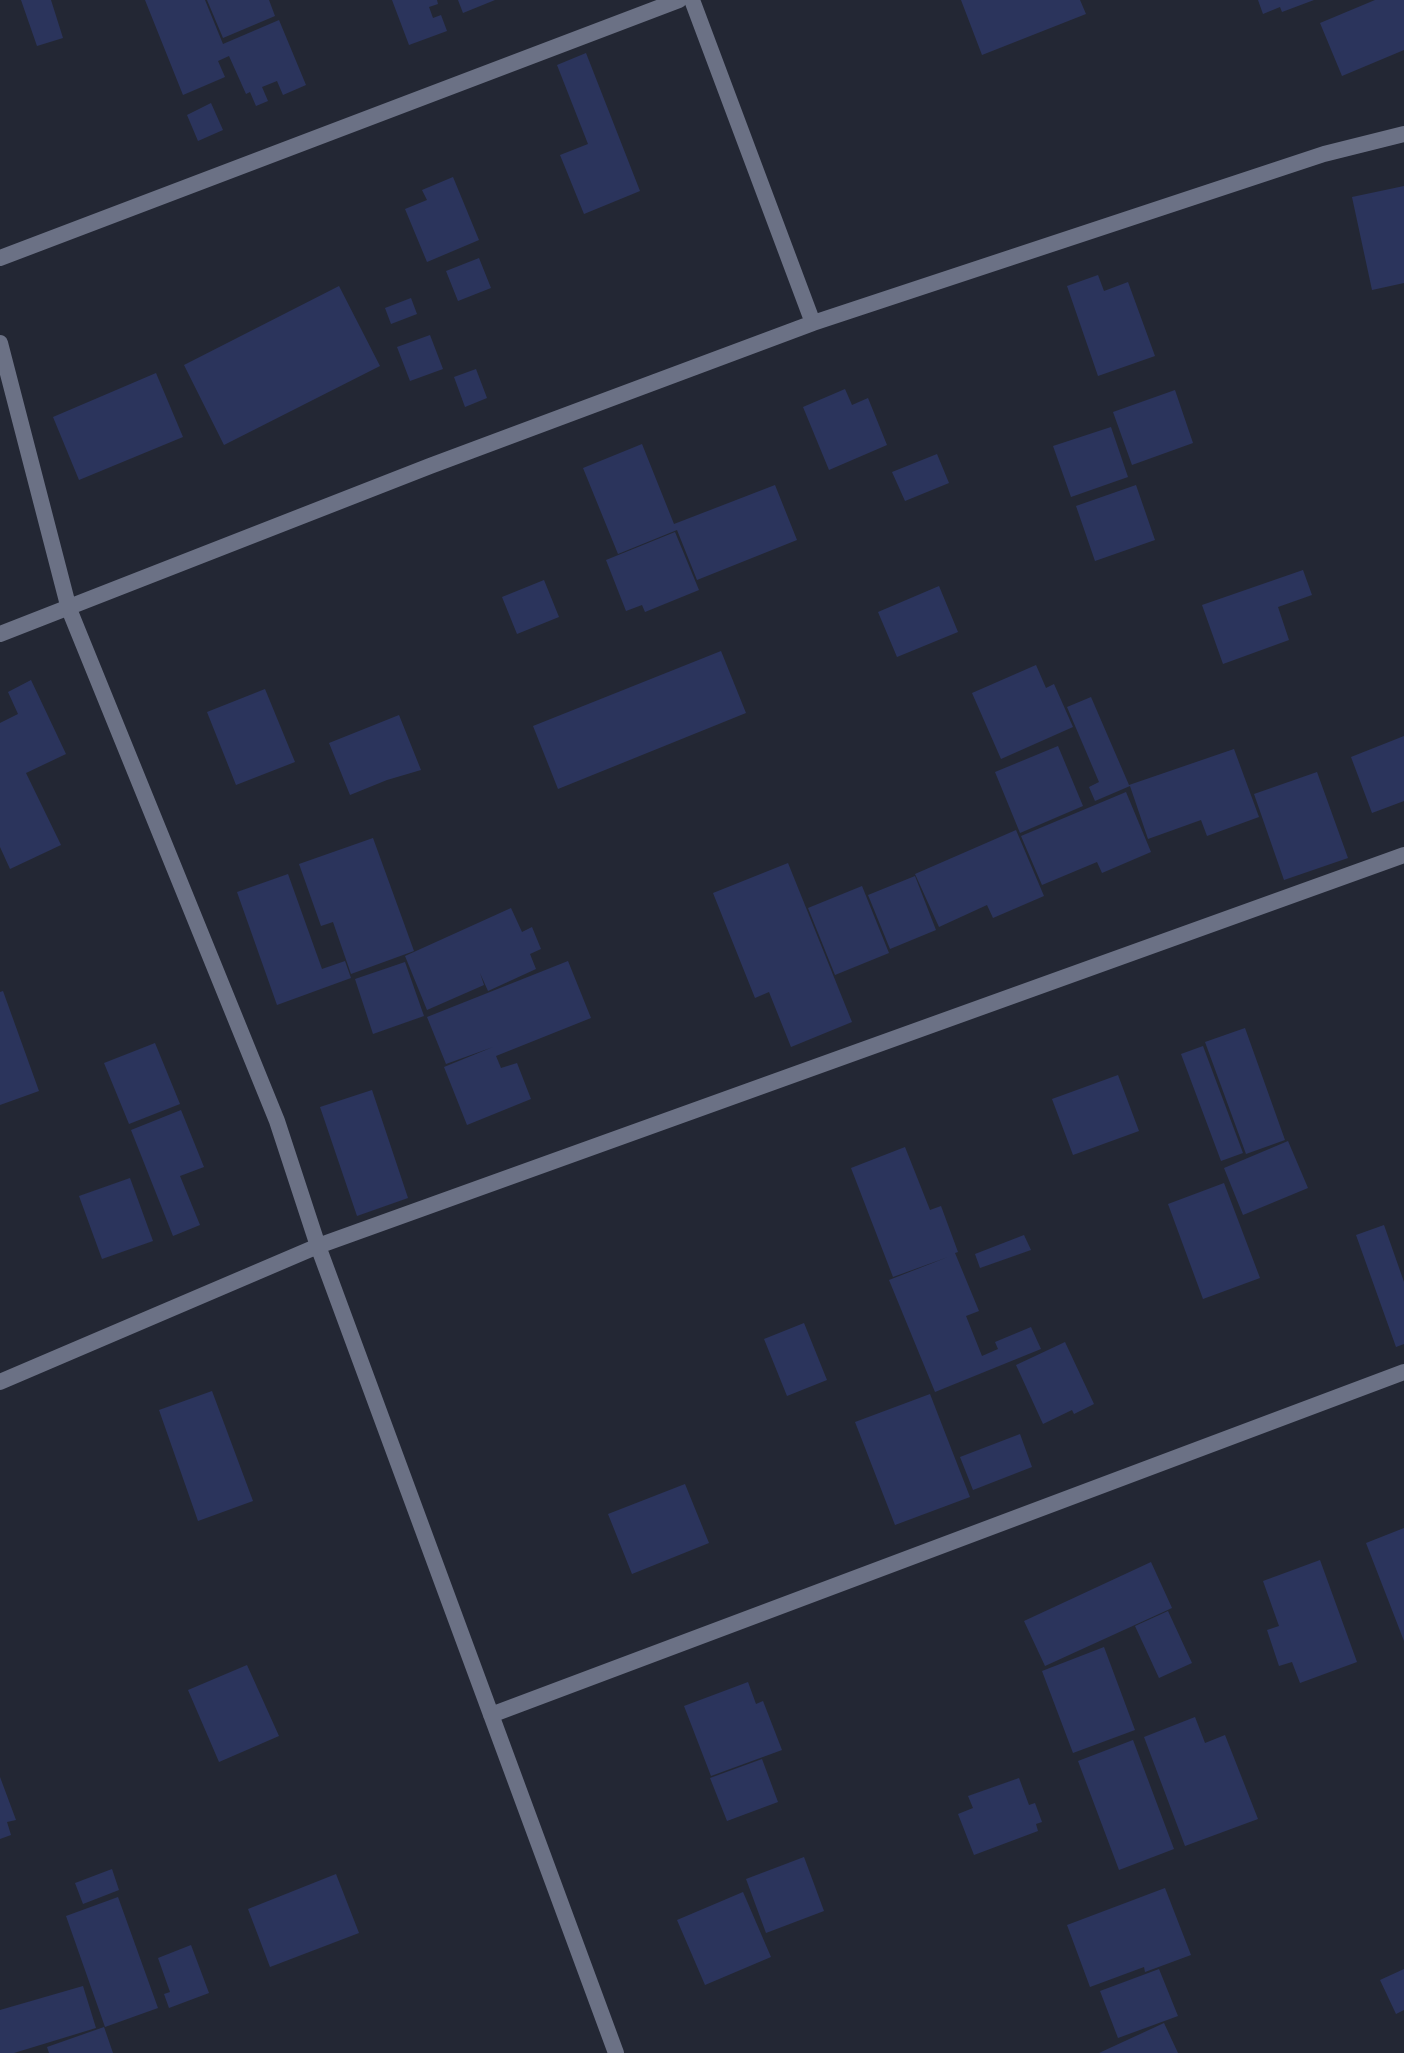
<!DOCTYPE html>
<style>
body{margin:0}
canvas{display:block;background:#232734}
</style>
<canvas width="1404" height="2053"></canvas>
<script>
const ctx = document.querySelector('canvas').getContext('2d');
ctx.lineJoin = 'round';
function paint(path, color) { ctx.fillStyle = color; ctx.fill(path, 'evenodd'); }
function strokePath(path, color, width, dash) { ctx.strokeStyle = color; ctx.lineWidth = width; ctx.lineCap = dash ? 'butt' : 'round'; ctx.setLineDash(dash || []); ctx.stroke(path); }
paint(new Path2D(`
 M21 0H51L63 38 37 46Z
 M145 0H205L223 44 279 20 306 85 283 95 277 81 262 87 268 101 256 106 250 92 246 94 229 56 218 61 225 77 183 95Z
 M207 0H269L275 16 223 38Z
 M392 0H437L438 4 429 7 433 18 441 15 447 31 409 45Z
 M458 0H495L463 13Z
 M961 0H1080L1086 14 982 55Z
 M1258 0H1314L1282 12 1280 7 1263 14Z
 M1375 0H1404V50L1342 76 1320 23Z
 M586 53 640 191 584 214 560 155 588 144 557 65Z
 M211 103 223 130 198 141 187 115Z
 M453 177 479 240 427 262 405 209 427 200 422 190Z
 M1404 186V283L1372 290 1352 197Z
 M479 258 491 288 458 301 446 271Z
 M1098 275 1104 291 1128 282 1155 356 1098 376 1067 286Z
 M339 286 380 366 224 445 184 365Z
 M411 298 417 314 391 324 385 308Z
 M430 335 443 369 410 381 397 347Z
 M476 369 487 398 465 407 454 377Z
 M156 373 183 437 79 480 53 417Z
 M845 389 852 405 868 398 887 445 829 470 803 407Z
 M1175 390 1193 443 1132 465 1113 412Z
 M1111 427 1128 477 1071 497 1053 446Z
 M642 444 674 524 775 485 797 540 697 580 677 530 618 554 583 468Z
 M937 454 949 483 905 501 892 472Z
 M1136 485 1155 540 1095 561 1076 506Z
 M675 532 699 590 645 612 642 605 626 611 606 560Z
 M1303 570 1312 595 1278 607 1289 640 1223 664 1202 605Z
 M544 580 559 617 517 634 502 597Z
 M939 586 958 632 897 657 878 612Z
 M721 651 746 713 558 789 533 726Z
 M1036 665 1046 688 1054 684 1073 727 1001 759 972 693Z
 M31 680 66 754 26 773 61 845 10 869 0 847V723L18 714 8 692Z
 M265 689 295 762 236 785 207 712Z
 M1091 697 1129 785 1234 749 1259 817 1207 836 1201 820 1148 839 1130 786 1095 801 1089 787 1099 782 1067 707Z
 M399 715 421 770 387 780 350 795 329 743Z
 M1404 736V801L1372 813 1351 757Z
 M1058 746 1083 806 1020 833 995 772Z
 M1317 772 1348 858 1284 880 1254 794Z
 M1126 792 1151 852 1102 873 1097 862 1042 885 1021 836Z
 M1016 830 1044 896 993 918 987 905 939 927 915 874Z
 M373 838 414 951 351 974 333 922 321 926 299 864Z
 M788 863 852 1022 791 1047 769 992 755 998 713 893Z
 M288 874 322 969 345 961 351 978 277 1005 237 892Z
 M915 876 936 930 890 949 868 895Z
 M862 886 889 953 835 975 808 908Z
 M511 908 522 932 532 927 541 949 530 954 536 969 488 991 480 973 484 985 427 1010 405 956Z
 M568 961 591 1018 496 1056 501 1068 517 1063 531 1099 467 1125 444 1067 493 1047 446 1064 427 1017Z
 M405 962 424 1016 373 1034 355 979Z
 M3 991 39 1091 0 1105V992Z
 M1245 1028 1285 1140 1246 1154 1205 1042Z
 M155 1043 180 1104 129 1124 104 1063Z
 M1203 1046 1243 1153 1221 1161 1181 1054Z
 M1118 1075 1139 1131 1073 1155 1052 1099Z
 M372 1090 408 1198 357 1216 320 1107Z
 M181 1110 204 1167 180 1176 200 1225 173 1236 131 1130Z
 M1288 1141 1308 1188 1243 1215 1224 1168Z
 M905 1147 930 1210 941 1206 958 1252 955 1253 979 1311 966 1316 982 1356 998 1349 995 1342 1031 1327 1041 1349 935 1392 889 1280 948 1257 893 1277 851 1168Z
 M130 1178 153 1241 102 1259 79 1196Z
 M1224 1183 1260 1278 1203 1299 1168 1204Z
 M1384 1225 1404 1282V1344L1396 1347 1356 1235Z
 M1024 1235 1031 1250 980 1268 975 1254Z
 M804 1323 827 1380 787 1396 764 1339Z
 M1065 1342 1094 1404 1074 1414 1072 1410 1043 1424 1016 1365Z
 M212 1391 253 1501 198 1521 159 1410Z
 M930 1394 970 1497 895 1525 855 1422Z
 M1020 1434 1032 1467 973 1490 960 1457Z
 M685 1484 709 1543 632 1574 608 1514Z
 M1404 1528V1641L1366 1543Z
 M1320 1560 1357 1662 1300 1683 1292 1662 1279 1666 1267 1630 1279 1626 1263 1581Z
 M1151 1562 1172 1608 1045 1666 1024 1621Z
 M1168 1611 1192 1663 1159 1678 1135 1626Z
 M1104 1647 1135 1730 1073 1753 1042 1671Z
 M247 1665 279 1736 219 1762 188 1690Z
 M748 1682 756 1704 763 1701 782 1750 711 1776 684 1706Z
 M1195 1717 1205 1743 1225 1735 1258 1819 1185 1846 1144 1737Z
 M1133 1740 1174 1849 1119 1870 1078 1761Z
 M762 1759 778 1802 727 1821 710 1778Z
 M0 1777 16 1820 7 1822 11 1835 0 1839Z
 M1019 1778 1029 1805 1035 1803 1042 1822 1036 1824 1038 1831 974 1855 958 1814 973 1808 968 1796Z
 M804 1857 824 1911 766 1933 746 1879Z
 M112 1869 119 1890 83 1904 75 1883Z
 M336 1874 359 1933 270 1967 248 1909Z
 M1165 1888 1191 1955 1145 1972 1144 1967 1090 1987 1067 1925Z
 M743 1892 771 1957 705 1985 677 1920Z
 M118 1897 158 2008 105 2027 66 1916Z
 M191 1945 209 1993 169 2008 164 1994 170 1992 158 1958Z
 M1159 1969 1178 2016 1118 2038 1100 1991Z
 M1404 1969V2010L1396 2014 1380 1980Z
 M83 1986 96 2028 14 2053H0V2010Z
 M1164 2023 1178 2053H1099Z
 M104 2027 113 2053H49L47 2047Z`), '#2b345c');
strokePath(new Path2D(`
 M692 0 813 323
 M0 258 679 0
 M0 343 69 609 277 1121 318 1246 616 2053
 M0 634 430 466 813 323 1324 154 1404 134
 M0 1382 318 1246 1404 855
 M491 1715 1404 1372`), '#6b7185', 16);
</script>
